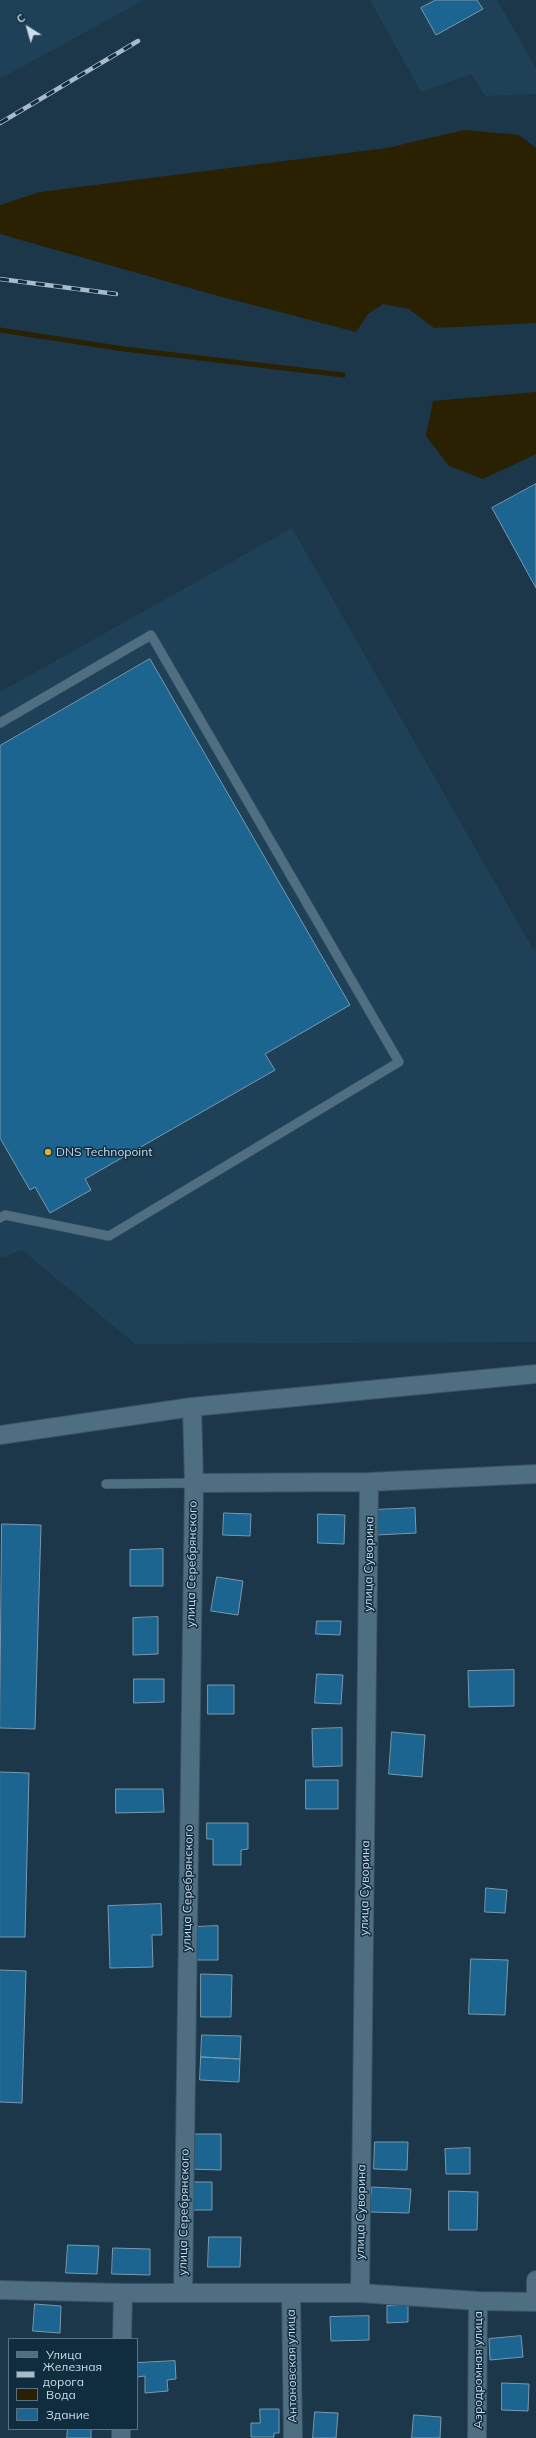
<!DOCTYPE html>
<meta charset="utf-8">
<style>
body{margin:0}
#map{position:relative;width:536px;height:2438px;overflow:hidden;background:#1b3749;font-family:Mulish,sans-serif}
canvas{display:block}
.legend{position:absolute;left:8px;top:2338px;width:130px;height:92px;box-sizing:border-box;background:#102c3f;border:1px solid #5b7283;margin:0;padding:5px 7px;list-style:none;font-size:12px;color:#ccdce8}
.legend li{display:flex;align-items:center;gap:8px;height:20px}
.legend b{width:20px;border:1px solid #5b7283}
.north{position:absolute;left:8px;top:8px;width:40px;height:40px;-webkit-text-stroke:3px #102c3f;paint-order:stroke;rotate:323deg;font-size:11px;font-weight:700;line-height:16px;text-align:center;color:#ccdce8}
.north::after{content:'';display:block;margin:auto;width:14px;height:18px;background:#ccdce8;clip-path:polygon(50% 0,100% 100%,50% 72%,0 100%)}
</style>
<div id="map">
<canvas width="536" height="2438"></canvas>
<ul class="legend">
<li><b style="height:5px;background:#506e82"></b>Улица</li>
<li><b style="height:5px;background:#a9bbc8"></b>Железная дорога</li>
<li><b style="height:11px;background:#292101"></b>Вода</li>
<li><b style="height:11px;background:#1b6590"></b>Здание</li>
</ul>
<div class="north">С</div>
</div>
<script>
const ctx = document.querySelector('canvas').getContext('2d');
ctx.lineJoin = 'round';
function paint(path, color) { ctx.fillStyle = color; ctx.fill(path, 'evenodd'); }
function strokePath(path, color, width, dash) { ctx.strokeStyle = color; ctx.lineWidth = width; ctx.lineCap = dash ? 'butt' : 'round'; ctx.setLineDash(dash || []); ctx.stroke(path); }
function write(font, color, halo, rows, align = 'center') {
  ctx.font = font + ' Mulish,sans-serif'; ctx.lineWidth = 3; ctx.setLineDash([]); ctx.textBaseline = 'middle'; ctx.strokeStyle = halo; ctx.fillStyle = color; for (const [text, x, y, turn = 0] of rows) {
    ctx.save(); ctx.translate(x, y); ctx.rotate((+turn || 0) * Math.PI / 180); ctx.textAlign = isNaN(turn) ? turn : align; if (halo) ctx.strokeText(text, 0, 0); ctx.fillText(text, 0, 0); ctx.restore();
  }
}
paint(new Path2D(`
 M0 0H144L0 79Z
 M370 0H497L536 68V94L485 96 471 74 421 92Z
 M292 528 533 949 536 948V1342L135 1344 22 1250 2 1258 0 1255V692Z`), '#1e4158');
paint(new Path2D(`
 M464 130 519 135 536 148V323L434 328 409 309 383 304 368 314 356 332 211 294 0 234V205L40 192 387 148Z
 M536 392V454L483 479 449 466 426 436 433 401Z`), '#292101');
strokePath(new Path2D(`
 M0 330 124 349 343 375`), '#292101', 5);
const building = new Path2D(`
 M436 0H477L483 9 436 35 421 8Z
 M536 484V588L492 508Z
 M150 659 350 1005 265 1054 275 1070 85 1179 91 1190 50 1213 35 1187 30 1190 0 1138V746Z
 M415 1508 416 1533 376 1535 375 1510Z
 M224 1513 251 1514 250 1536 223 1535Z
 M318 1514 345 1515 344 1544 318 1543Z
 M2 1524 41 1525 35 1729 0 1728Z
 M163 1549V1586H130V1550Z
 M217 1577 243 1581 238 1615 211 1611Z
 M158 1617V1654L133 1655V1618Z
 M317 1621H341L340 1635 316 1634Z
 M514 1670V1706L469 1707 468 1671Z
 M317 1674 343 1675 341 1704 315 1703Z
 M134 1679H164V1702L134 1703Z
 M208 1685H234V1714H208Z
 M342 1728V1766L313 1767 312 1729Z
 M392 1732 425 1735 422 1777 389 1774Z
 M0 1772 29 1773 25 1937H0Z
 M306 1780H338V1809H306Z
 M116 1789H163L164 1812 116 1813Z
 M207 1823H248V1849L241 1850V1865H213V1839H207Z
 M486 1888 507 1890 505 1913 485 1912Z
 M161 1904 162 1935H152L153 1967 110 1968 108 1906Z
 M218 1926V1960H194V1927Z
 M471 1959 508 1960 505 2015 469 2014Z
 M0 1970 26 1971 22 2103 0 2102Z
 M201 1974 232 1975 231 2017H201Z
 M202 2035 241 2036 240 2059 201 2057Z
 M201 2057 240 2059 239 2082 200 2080Z
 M189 2134H221V2170L188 2169Z
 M375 2142H408L407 2170 374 2169Z
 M470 2148V2174H446L445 2149Z
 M189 2182H212V2210H189Z
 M372 2187 411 2189 409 2213 370 2212Z
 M449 2191 478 2192 477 2230H449Z
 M209 2237H241L240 2267H208Z
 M68 2245 99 2246 97 2274 66 2273Z
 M113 2248 150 2249V2275L112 2274Z
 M35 2304 61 2306 60 2333 33 2331Z
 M408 2305V2322L387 2323V2306Z
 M369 2316V2340L331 2341 330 2317Z
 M521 2336 523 2357 490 2360 489 2339Z
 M175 2361 176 2379 167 2380 168 2391 145 2393V2376L137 2377V2363Z
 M502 2383 529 2384 528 2411 502 2410Z
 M260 2409H279V2433H274V2437H251V2423H260Z
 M315 2412 338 2413 336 2438H313Z
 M414 2415 441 2417 440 2438H412Z
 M68 2429H91V2438H67Z`);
paint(building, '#1b6590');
strokePath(building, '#7a99af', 1);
const service = new Path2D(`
 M0 723 151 635 399 1062 109 1236 5 1215 0 1218
 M106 1484 194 1483`);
const minor = new Path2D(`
 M0 1435 192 1407 536 1374
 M194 1483 369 1482 536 1474
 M0 2290 123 2293H360L478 2301 536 2302
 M183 2293 194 1483 192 1407
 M360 2293 369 1482
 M291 2294 293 2438
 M536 2302V2280
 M122 2339 123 2293
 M121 2438V2429
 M477 2438 478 2301`);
strokePath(service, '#3b5363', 10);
strokePath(minor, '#3b5363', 20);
strokePath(service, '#506e82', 9);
strokePath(minor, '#506e82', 18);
const rail = new Path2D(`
 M0 123 138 41
 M0 279 116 294`);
strokePath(rail, '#a9bbc8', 4.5);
strokePath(rail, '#102c3f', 3, [9]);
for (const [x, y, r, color] of [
 [48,1152,4,"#d6b534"]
]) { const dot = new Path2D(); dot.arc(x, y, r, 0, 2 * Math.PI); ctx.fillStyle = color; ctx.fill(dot); strokePath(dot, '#102c3f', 1.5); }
write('12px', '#ccdce8', '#102c3f', [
 ["DNS Technopoint",56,1152]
], 'left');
write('12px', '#ccdce8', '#102c3f', [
 ["улица Серебрянского",192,1564,-89],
 ["улица Суворина",369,1564,-89],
 ["улица Серебрянского",188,1888,-89],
 ["улица Суворина",365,1888,-89],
 ["улица Серебрянского",184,2212,-89],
 ["улица Суворина",361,2212,-89],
 ["Антоновская улица",292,2366,-91],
 ["Аэродромная улица",478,2370,-90]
]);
</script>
